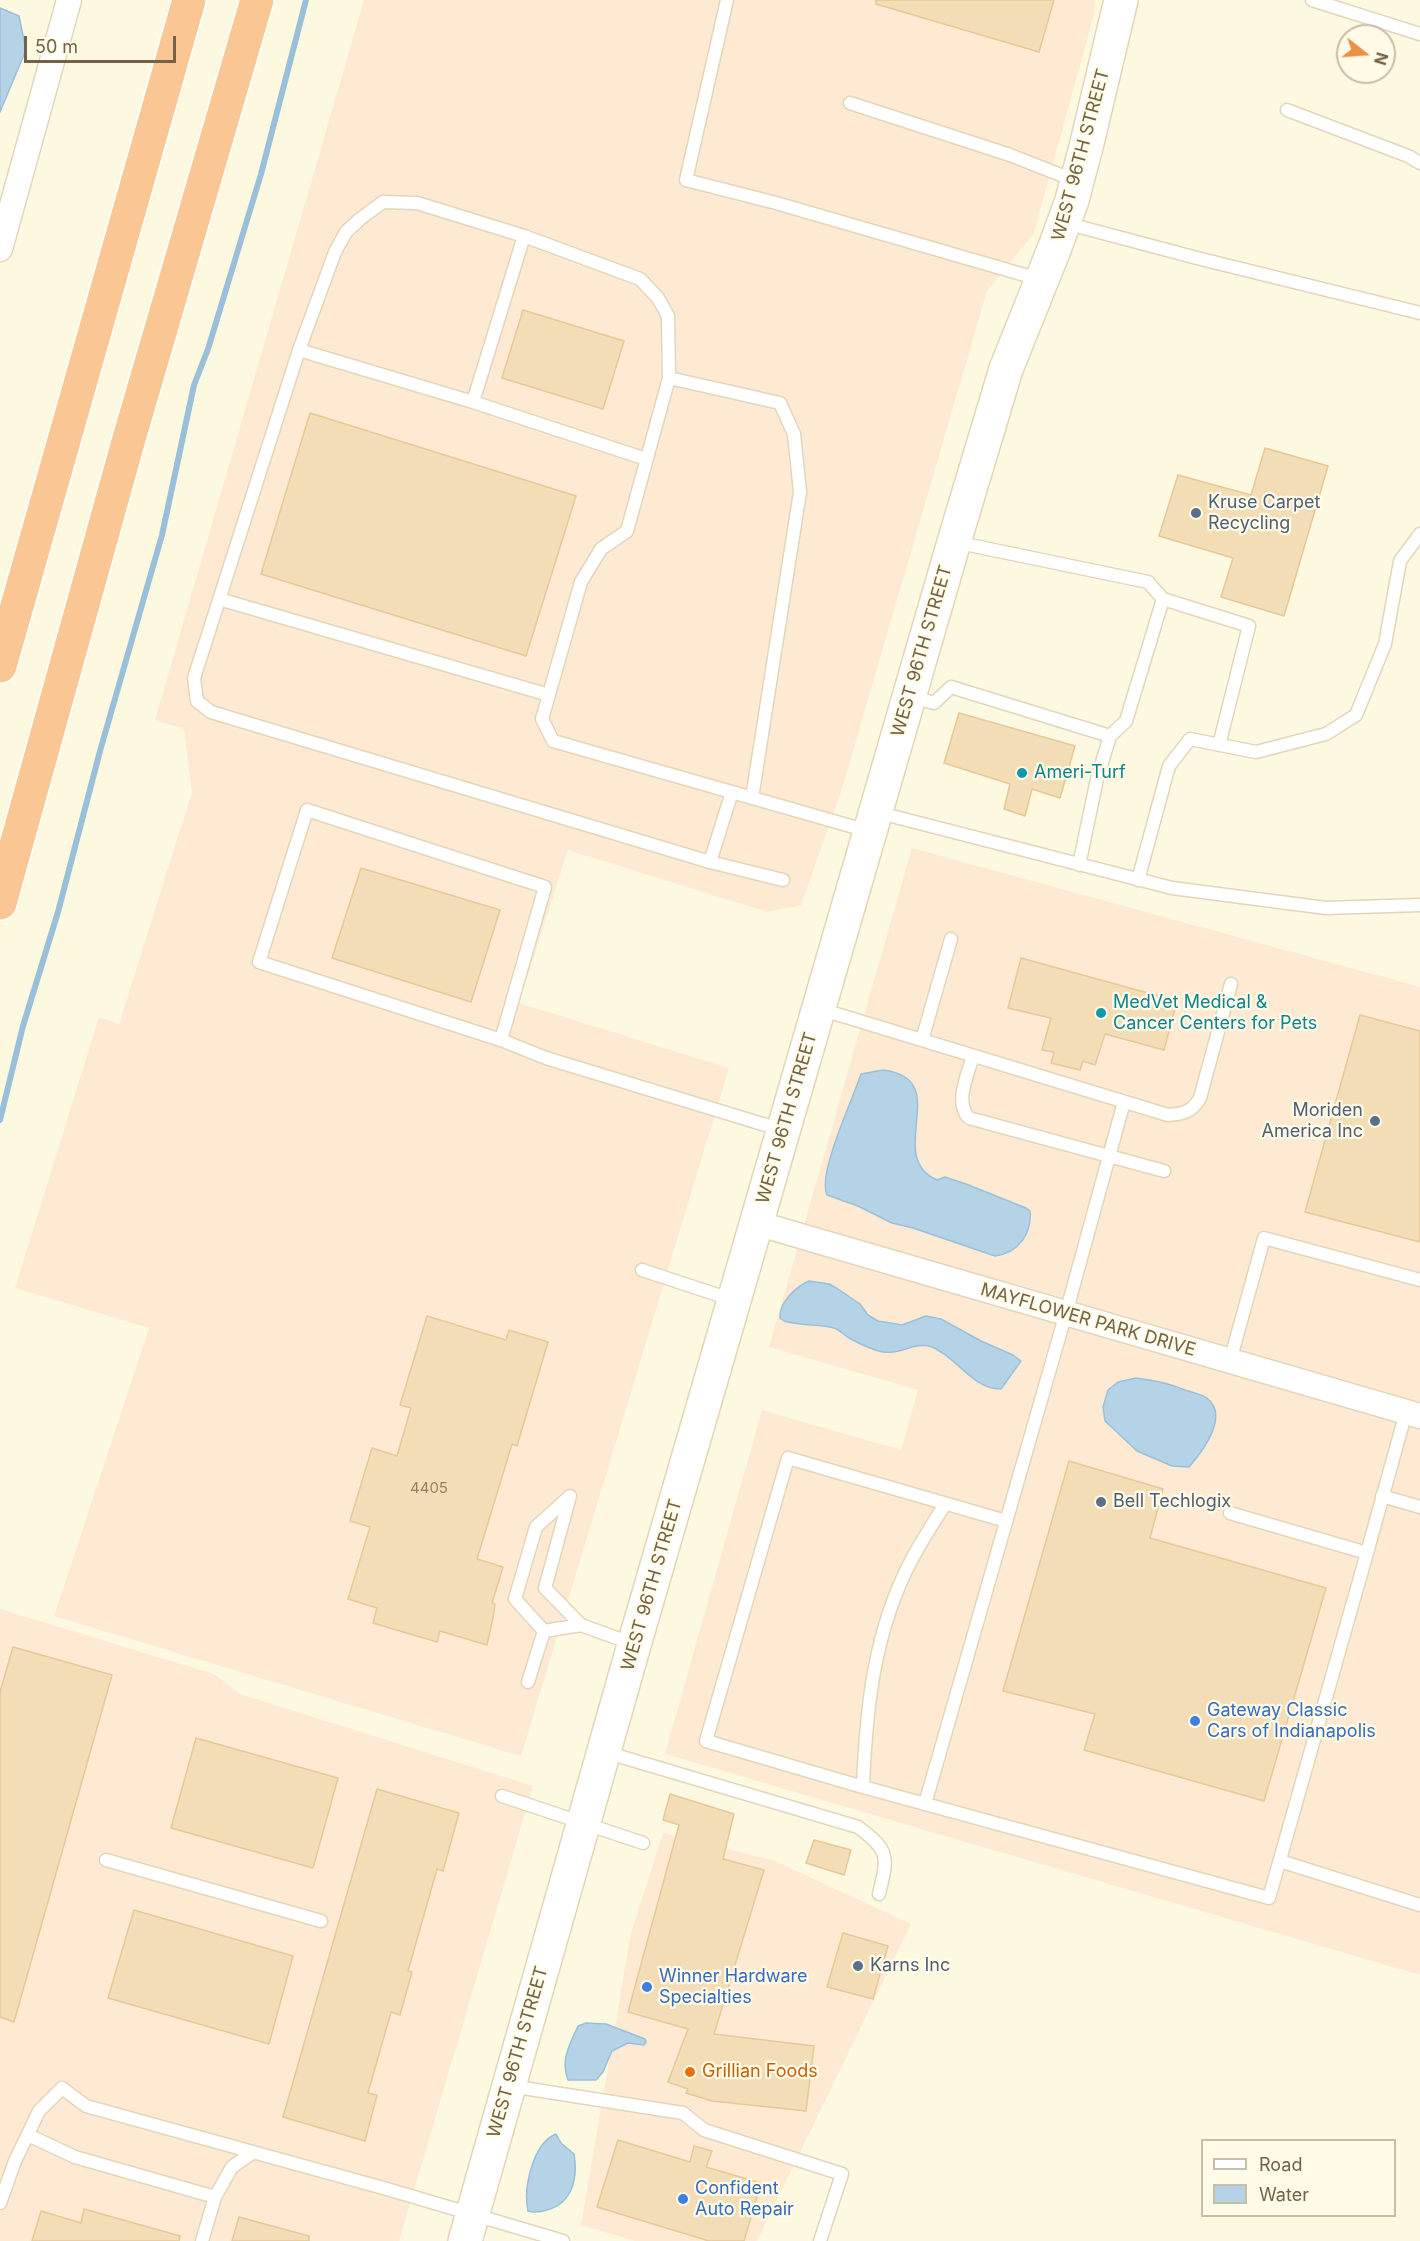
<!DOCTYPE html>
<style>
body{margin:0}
#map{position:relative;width:1420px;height:2241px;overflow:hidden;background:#fdf9e0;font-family:Inter,sans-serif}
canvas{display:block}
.legend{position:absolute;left:1201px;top:2139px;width:195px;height:78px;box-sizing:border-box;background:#fffbe7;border:2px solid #c7bea7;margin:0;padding:8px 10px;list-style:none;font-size:18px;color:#746247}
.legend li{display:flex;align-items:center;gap:12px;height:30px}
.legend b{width:30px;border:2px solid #c7bea7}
.north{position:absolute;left:1336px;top:24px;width:60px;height:60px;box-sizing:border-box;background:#fffbe7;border:2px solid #c7bea7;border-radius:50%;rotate:107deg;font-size:16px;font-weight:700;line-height:24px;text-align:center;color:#746247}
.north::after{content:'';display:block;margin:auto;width:21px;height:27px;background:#ec8f40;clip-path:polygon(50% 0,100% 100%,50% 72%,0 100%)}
.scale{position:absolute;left:24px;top:36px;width:152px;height:27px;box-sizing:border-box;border:3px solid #746247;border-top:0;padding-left:8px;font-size:18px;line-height:21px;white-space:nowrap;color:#746247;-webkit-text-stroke:4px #fffbe7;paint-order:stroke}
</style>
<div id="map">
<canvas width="1420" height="2241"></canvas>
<ul class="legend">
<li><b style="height:8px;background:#fff"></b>Road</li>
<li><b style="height:16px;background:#b4d3e7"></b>Water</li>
</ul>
<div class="north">N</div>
<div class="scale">50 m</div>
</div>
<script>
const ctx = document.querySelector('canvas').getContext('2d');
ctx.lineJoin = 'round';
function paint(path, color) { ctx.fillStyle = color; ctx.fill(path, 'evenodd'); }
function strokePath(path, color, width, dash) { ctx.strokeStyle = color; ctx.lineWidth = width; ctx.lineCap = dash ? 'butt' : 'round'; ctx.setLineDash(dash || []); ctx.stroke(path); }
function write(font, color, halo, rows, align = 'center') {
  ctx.font = font + ' Inter,sans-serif'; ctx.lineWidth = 4.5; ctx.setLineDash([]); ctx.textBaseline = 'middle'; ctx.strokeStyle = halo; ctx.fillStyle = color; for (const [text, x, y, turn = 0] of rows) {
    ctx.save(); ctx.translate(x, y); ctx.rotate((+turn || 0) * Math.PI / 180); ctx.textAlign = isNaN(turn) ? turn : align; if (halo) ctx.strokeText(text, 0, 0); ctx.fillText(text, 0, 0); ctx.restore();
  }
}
paint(new Path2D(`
 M364 0H1095L1094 14 1034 233 987 291 841 792 801 905 767 912 568 850 519 1003 729 1068 521 1756 54 1616 149 1328 15 1288 99 1017 119 1024 192 792 184 729 155 720Z
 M912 848 1420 987V1975L665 1754 762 1410 901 1450 918 1390 769 1347Z
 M0 1609 214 1674 240 1694 533 1786 399 2241H0Z
 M663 1833 775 1861 911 1924 757 2241H635L581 2225 631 1933Z`), '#feead3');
const water = new Path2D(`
 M0 8 19 16 26 50 0 112Z
 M883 1070C955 1079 883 1156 937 1180L945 1177 966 1184 1026 1208 1030 1211C1032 1233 1019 1253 995 1256L913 1228 892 1223 858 1206 827 1195C817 1174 853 1099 861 1074Z
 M809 1281 829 1284 838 1289 860 1304 868 1315 878 1321 902 1325 926 1316 941 1319 981 1341 1013 1355 1021 1361 1001 1389C972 1389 957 1357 932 1347 914 1341 901 1355 883 1352 871 1350 860 1344 849 1338 844 1335 840 1330 834 1328 818 1324 800 1326 784 1321L780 1318C779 1302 796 1287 809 1281Z
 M1136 1378C1154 1380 1168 1383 1185 1390 1191 1392 1201 1394 1207 1398 1230 1416 1202 1452 1189 1467L1172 1466 1137 1451 1105 1421 1103 1407 1108 1390 1118 1382Z
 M586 2023 606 2024 645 2039 646 2042 644 2045 628 2043 612 2051 603 2072 596 2080H568C560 2060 570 2044 578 2026Z
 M556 2134 561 2143 574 2154C578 2177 573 2203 547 2210 540 2212 535 2213 528 2211 523 2188 533 2143 556 2134Z`);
paint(water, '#b4d3e7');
strokePath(water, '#9ac0d9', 1.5);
strokePath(new Path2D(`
 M0 1120 23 1026 58 912 100 751 162 535 194 385 208 349 261 174 306 0`), '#9ac0d9', 6);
const building = new Path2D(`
 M876 0H1054L1039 52 876 4Z
 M523 310 624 341 603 409 502 378Z
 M310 413 576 496 526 656 261 574Z
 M1265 448 1328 466 1284 616 1221 597 1233 558 1159 536 1178 475 1251 495Z
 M959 713 1075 746 1060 798 1032 789 1025 816 1004 809 1010 784 944 763Z
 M361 868 500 910 471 1002 332 958Z
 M1021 958 1177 1001 1164 1050 1105 1034 1095 1065 1083 1061 1080 1070 1051 1063 1054 1052 1042 1050 1051 1018 1008 1008Z
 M1360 1015 1420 1031V1242L1305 1212Z
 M427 1316 506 1340 509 1330 548 1342 517 1446 512 1444 477 1559 503 1567 492 1603 495 1604 493 1618 487 1645 440 1631 437 1642 373 1623 377 1608 348 1599 370 1527 350 1521 372 1448 397 1456 411 1408 400 1405Z
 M1069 1461 1163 1489 1150 1538 1326 1588 1264 1801 1084 1750 1095 1714 1003 1691Z
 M13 1647 112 1675 14 2022 0 2017V1692Z
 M196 1738 338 1778 313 1868 171 1828Z
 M377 1789 459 1813 443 1871 437 1869 408 1971 412 1972 400 2015 391 2012 368 2093 377 2095 365 2141 283 2117Z
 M670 1794 734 1814 723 1859 764 1870 714 2034 814 2046 806 2111 712 2101 686 2093 688 2089 668 2082 688 2029 628 2012 679 1825 663 1820Z
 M814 1840 851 1850 844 1875 806 1863Z
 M134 1910 293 1956 269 2044 108 1998Z
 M843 1933 888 1946 873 1999 827 1987Z
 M618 2140 690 2162 694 2146 712 2151 706 2167 761 2183 744 2241H709L597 2207Z
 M84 2209 180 2236 179 2241H32L41 2211 81 2223Z
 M239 2217 309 2236V2241H232Z`);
paint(building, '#f3ddb7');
strokePath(building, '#e6c897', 1.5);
const lane = new Path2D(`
 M727 0 686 180 776 203 1042 280
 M1312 0 1420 34
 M850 103 1010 155 1076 181
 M1287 110 1408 156 1420 163
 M1065 223 1201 259 1420 313
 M299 350 335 252 346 232 360 219 383 202 417 203 524 236 640 279 658 298 668 316 669 378
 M473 402 524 236
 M646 459 473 402 299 350 194 678 197 701 211 712 710 862 732 792
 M955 542 1148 582 1163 599 1126 721 1110 736 1097 779 1079 865
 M219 599 549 695
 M1163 599 1249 626 1219 745
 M910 696 934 703 951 687 1110 736
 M752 798 800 492 794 434 780 403 669 378 627 531 601 549 581 582 542 719 553 741 868 831
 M876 812 1172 888 1326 908 1420 905
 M710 862 783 880
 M1138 880 1169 766 1190 739 1256 752 1326 734 1356 715 1385 644 1400 561 1420 534
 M820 1009 1168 1115C1183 1114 1192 1112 1200 1098L1231 984
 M501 1040 259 962 307 810 545 887 501 1040 546 1058 782 1130
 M922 1040 951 939
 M973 1056C968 1074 954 1103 969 1118L1164 1171
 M642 1270 733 1300
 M1230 1361 1264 1238 1420 1280
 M570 1496 545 1588 581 1625 633 1644
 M1382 1496 1420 1507
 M1230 1513 1367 1553 1406 1412
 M1006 1521 788 1458 706 1741 863 1787 1269 1898 1367 1553
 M544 1631 515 1599 536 1527 569 1497
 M544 1631 581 1625
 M528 1682 544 1631
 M605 1752 858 1827C890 1851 888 1857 879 1894
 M863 1787C866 1708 874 1630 912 1559 922 1540 934 1522 945 1504
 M502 1796 643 1843
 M925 1804 1066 1313 1124 1102
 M106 1860 321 1921
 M1280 1861 1420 1905
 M510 2086 683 2113 704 2130 842 2174 820 2241
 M28 2135 75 2157 215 2197 202 2241
 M215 2197 232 2167 252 2153
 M0 2203 15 2161 39 2111 62 2088 86 2106 387 2189 563 2241`);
const street = new Path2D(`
 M0 249 69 0
 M756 1223 1420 1416`);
const secondary = new Path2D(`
 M465 2241 634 1645 954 542 1006 369 1055 247 1072 200 1087 143 1121 0`);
const highway = new Path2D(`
 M0 666 189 0
 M0 903 128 442 257 0`);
strokePath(lane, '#e1d6bc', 15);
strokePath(street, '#e1d6bc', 27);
strokePath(secondary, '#e3d6b7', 36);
strokePath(highway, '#fff', 36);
strokePath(lane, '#fff', 12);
strokePath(street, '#fff', 24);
strokePath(secondary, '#fff', 33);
strokePath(highway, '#fac794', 33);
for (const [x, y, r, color] of [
 [1196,513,6,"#5c6f8a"],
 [1022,773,6,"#0f9aa8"],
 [1101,1013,6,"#0f9aa8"],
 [1375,1121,6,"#5c6f8a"],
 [1101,1502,6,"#5c6f8a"],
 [1195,1721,6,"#3f7fe0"],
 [858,1966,6,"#5c6f8a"],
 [647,1987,6,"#3f7fe0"],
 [690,2072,6,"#e8710a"],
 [683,2199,6,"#3f7fe0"]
]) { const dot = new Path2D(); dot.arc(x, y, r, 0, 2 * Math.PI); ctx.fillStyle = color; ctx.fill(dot); strokePath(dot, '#fffbe7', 2); }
write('15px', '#948163', null, [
 ["4405",429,1488]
]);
write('18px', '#746247', '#fffbe7', [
 ["WEST 96TH STREET",1081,155,-75],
 ["WEST 96TH STREET",922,651,-74],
 ["WEST 96TH STREET",787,1118,-74],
 ["MAYFLOWER PARK DRIVE",1088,1320,16],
 ["WEST 96TH STREET",652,1585,-74],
 ["WEST 96TH STREET",518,2052,-74]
]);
write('18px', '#4e5e75', '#fffbe7', [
 ["Kruse Carpet",1208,503],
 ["Recycling",1208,524],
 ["Moriden",1363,1111,"right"],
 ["America Inc",1363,1132,"right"],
 ["Bell Techlogix",1113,1502],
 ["Karns Inc",870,1966]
], 'left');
write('18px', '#0d838f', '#fffbe7', [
 ["Ameri-Turf",1034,773],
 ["MedVet Medical &",1113,1003],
 ["Cancer Centers for Pets",1113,1024]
], 'left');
write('18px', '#366cbe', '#fffbe7', [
 ["Gateway Classic",1207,1711],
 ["Cars of Indianapolis",1207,1732],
 ["Winner Hardware",659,1977],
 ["Specialties",659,1998],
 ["Confident",695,2189],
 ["Auto Repair",695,2210]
], 'left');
write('18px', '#c56008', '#fffbe7', [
 ["Grillian Foods",702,2072]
], 'left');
</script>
